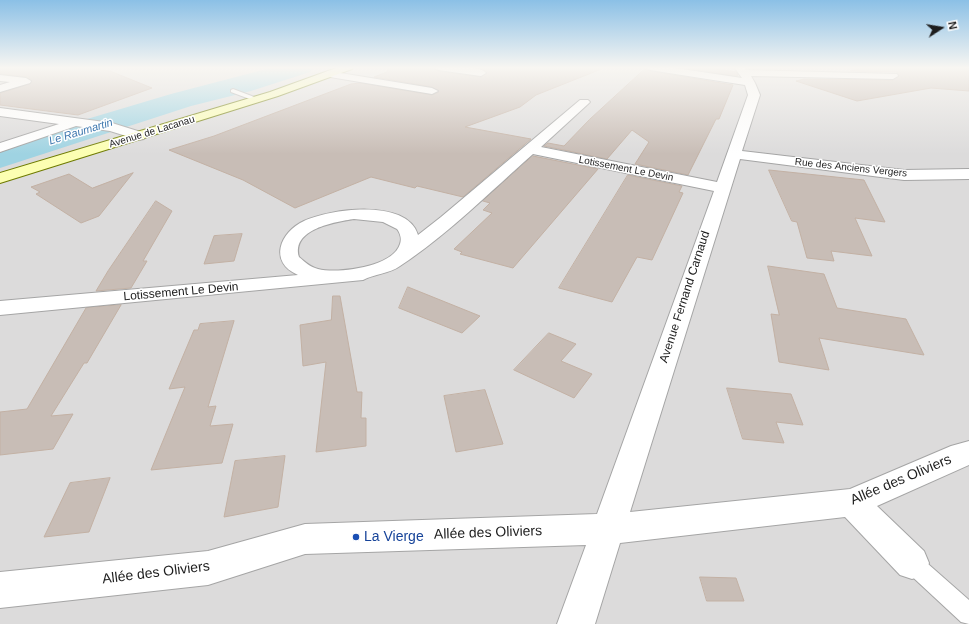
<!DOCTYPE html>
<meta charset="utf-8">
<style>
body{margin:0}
#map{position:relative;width:969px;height:624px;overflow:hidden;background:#f0ebe3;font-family:Helvetica,sans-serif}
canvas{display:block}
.north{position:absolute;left:921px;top:8px;width:40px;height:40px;-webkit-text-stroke:3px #fff;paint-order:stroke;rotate:78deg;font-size:11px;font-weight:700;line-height:16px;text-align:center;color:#1e1e1e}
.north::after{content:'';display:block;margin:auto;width:14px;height:18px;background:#1e1e1e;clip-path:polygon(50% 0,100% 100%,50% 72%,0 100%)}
</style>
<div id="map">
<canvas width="969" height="624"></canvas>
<div class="north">N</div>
</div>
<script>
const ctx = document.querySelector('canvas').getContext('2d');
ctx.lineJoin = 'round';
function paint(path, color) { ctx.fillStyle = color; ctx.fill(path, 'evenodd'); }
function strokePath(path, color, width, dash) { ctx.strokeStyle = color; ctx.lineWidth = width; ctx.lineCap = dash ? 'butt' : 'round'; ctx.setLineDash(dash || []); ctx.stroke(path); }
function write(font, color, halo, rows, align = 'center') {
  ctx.font = font + ' Helvetica,sans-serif'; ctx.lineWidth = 3; ctx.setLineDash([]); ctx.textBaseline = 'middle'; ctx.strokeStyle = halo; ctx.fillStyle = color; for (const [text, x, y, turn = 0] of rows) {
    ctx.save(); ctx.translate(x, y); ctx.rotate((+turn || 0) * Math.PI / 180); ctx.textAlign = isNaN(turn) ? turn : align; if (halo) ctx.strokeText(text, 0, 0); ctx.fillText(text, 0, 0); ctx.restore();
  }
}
paint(new Path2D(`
 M0 67H969V624H0Z`), '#dcdbdb');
paint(new Path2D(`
 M274 67H314L310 72 251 91 191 106 0 168V145L171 94Z`), '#9fd3e2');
const building = new Path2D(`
 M0 67H100V70L110 71 152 88 78 115 0 105V93L30 84 32 81 26 77 0 74Z
 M388 67H432L438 71 481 77 487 73 483 69 475 67H604V68L536 95 520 107 465 127 531 139 463 197 417 186 415 188 371 177 295 208 243 180 169 150 214 136 351 84 360 83 432 95 439 92 432 87 374 77 387 72Z
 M677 67H701L736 72 738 74 737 76Z
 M868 67H969V91L931 88 857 101 796 81 804 79 893 80 899 76 897 72 851 71Z
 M645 69 650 71 733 85 719 119H716L688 175 635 164 649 142 632 130 607 159 544 146 548 143 564 146 589 120Z
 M533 156 598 169 513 268 460 254 462 252 454 249 492 213 483 210 490 203 483 201Z
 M769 170 864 180 885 222 855 218 872 256 831 251 834 261 807 258 797 222 792 221Z
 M133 173 99 216 81 223 36 194 40 192 31 187 69 174 92 188Z
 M628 175 682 186 679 192 683 193 652 260 637 257 612 302 559 288Z
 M156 201 172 211 143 261H147L131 288 96 291 108 271Z
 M242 234 234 261 204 264 214 236Z
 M768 266 824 274 837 308 906 319 924 355 819 338 829 370 779 362 771 314 779 315Z
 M408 287 480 316 462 333 399 308Z
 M333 296H340L357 392H362L361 418H366V446L316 452 326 362 303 366 300 325 331 320Z
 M121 305 87 363H84L51 416 73 414 53 449 0 455V412L27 409 86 308Z
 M234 321 208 407 216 406 210 426 233 424 222 463 151 470 185 387 169 389 194 330H198L200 324Z
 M549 333 576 344 561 361 592 374 574 398 514 370Z
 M727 388 791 394 803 425 776 422 784 443 743 439Z
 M485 390 503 444 456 452 444 396Z
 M285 456 278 507 224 517 235 461Z
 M110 478 89 532 44 537 70 483Z
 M700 577 736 578 744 601H707Z`);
paint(building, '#c8bdb6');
strokePath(building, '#c3b1a4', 1);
const lane = new Path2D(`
 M233 89 257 98 258 99 255 101 231 92V90Z
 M912 553 919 556 969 600V624L961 622 905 570 902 563 905 556Z`);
const street = new Path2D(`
 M433 67C444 66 479 65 486 73L481 76 438 70Z
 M645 67H668L742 78 734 67H744L746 70 897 74 898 76 893 79 751 76 755 83 760 95 742 151 904 170 969 169V179L904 180 740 159 630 512 850 489 951 446 969 441V465L877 506 924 551 929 563 924 575 912 579 900 575 845 517 620 543 595 624H557L586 545 305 554 208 585 0 608V572L208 551 305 524 597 514 714 191 533 154C491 191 446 236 400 266 389 274 374 274 363 280L0 315V301L298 275C268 262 280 232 304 221 330 209 407 198 418 235L441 217 580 100H588L590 102 588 104 541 147 717 182 748 95 745 85 650 70ZM354 219 383 222 397 229C400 233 402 239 400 244 393 267 338 274 318 269 310 267 305 262 299 257 291 229 335 222 354 219Z
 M328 71 432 88 438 91 432 94 324 76 323 74Z
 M0 75 26 78 31 81 30 83 0 92V85L10 82 0 81Z
 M0 108 112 123 144 133 146 136 144 139 139 140 110 131 76 126 0 152V143L59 124 0 116Z`);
const secondary = new Path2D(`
 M339 67H353L352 69 278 96 0 183V173L270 92Z`);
strokePath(lane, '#a5a5a5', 2);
strokePath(street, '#a5a5a5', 2);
strokePath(secondary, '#6e7a00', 2);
paint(lane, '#fff');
paint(street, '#fff');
paint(secondary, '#fcffb2');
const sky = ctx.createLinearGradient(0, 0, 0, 154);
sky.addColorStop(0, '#8bc0e6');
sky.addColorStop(0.44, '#f8f6f2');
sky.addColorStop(1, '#f8f6f200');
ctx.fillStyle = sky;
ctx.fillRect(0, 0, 969, 154);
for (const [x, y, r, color] of [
 [356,537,4,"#1a4fb4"]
]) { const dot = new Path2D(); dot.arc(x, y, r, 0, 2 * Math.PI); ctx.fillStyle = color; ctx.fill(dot); strokePath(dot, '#fff', 1.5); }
write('10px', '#1e1e1e', '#fff', [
 ["Avenue de Lacanau",152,132,-17],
 ["Rue des Anciens Vergers",851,168,6],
 ["Lotissement Le Devin",626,169,11]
]);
write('italic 11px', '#3f78af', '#fff', [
 ["Le Raumartin",81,132,-17]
]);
write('12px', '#1e1e1e', '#fff', [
 ["Lotissement Le Devin",181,292,-5],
 ["Avenue Fernand Carnaud",685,297,-72]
]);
write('14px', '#1e1e1e', '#fff', [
 ["Allée des Oliviers",901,480,-23],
 ["Allée des Oliviers",488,533,-2],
 ["Allée des Oliviers",156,573,-7]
]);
write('14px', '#164399', '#fff', [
 ["La Vierge",364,537]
], 'left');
</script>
